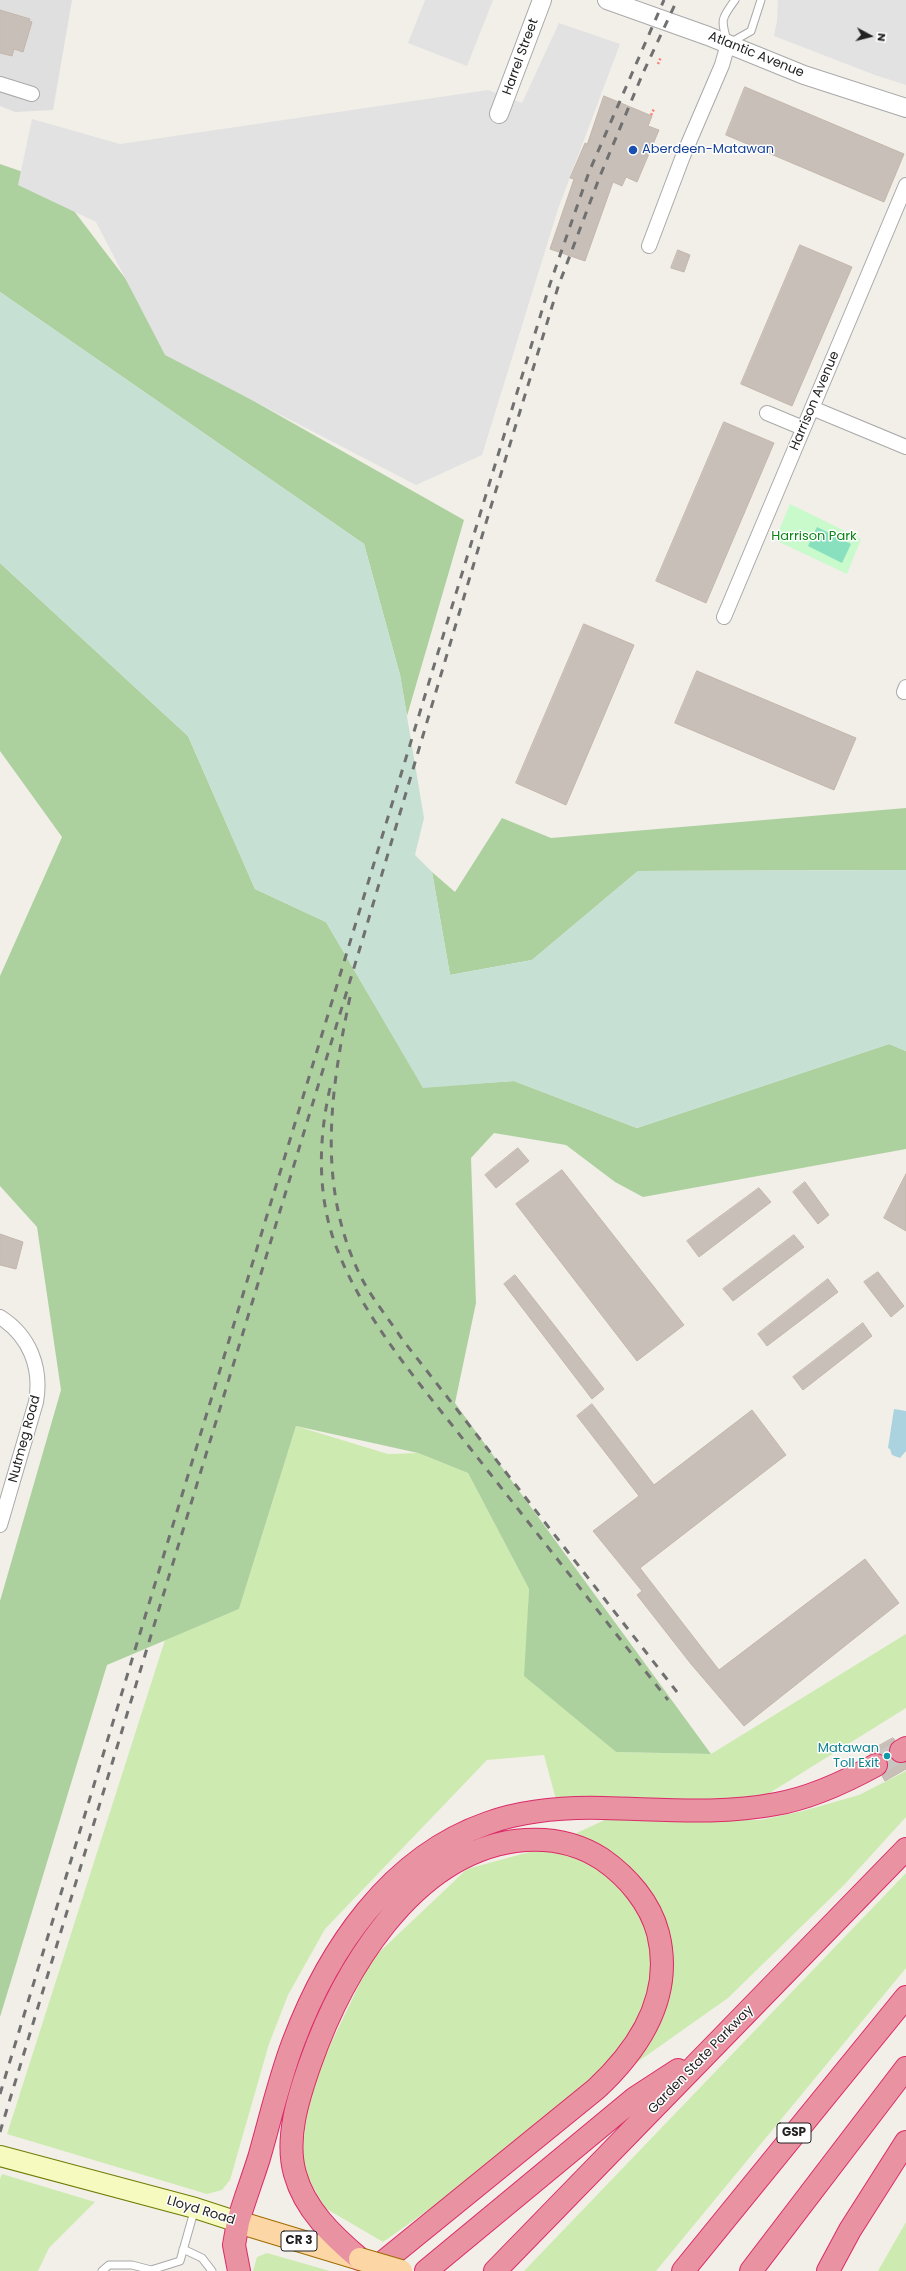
<!DOCTYPE html>
<style>
body{margin:0}
#map{position:relative;width:906px;height:2271px;overflow:hidden;background:#f2efe9;font-family:Poppins,sans-serif}
canvas{display:block}
.north{position:absolute;left:850px;top:16px;width:40px;height:40px;-webkit-text-stroke:3px #fff;paint-order:stroke;rotate:97deg;font-size:11px;font-weight:700;line-height:16px;text-align:center;color:#222}
.north::after{content:'';display:block;margin:auto;width:14px;height:18px;background:#222;clip-path:polygon(50% 0,100% 100%,50% 72%,0 100%)}
</style>
<div id="map">
<canvas width="906" height="2271"></canvas>
<div class="north">N</div>
</div>
<script>
const ctx = document.querySelector('canvas').getContext('2d');
ctx.lineJoin = 'round';
function paint(path, color) { ctx.fillStyle = color; ctx.fill(path, 'evenodd'); }
function strokePath(path, color, width, dash) { ctx.strokeStyle = color; ctx.lineWidth = width; ctx.lineCap = dash ? 'butt' : 'round'; ctx.setLineDash(dash || []); ctx.stroke(path); }
function write(font, color, halo, rows, align = 'center') {
  ctx.font = font + ' Poppins,sans-serif'; ctx.lineWidth = 3; ctx.setLineDash([]); ctx.textBaseline = 'middle'; ctx.strokeStyle = halo; ctx.fillStyle = color; for (const [text, x, y, turn = 0] of rows) {
    ctx.save(); ctx.translate(x, y); ctx.rotate((+turn || 0) * Math.PI / 180); ctx.textAlign = isNaN(turn) ? turn : align; if (halo) ctx.strokeText(text, 0, 0); ctx.fillText(text, 0, 0); ctx.restore();
  }
}
paint(new Path2D(`
 M0 0H72L53 110 15 112 0 106Z`), '#e0dfdf');
paint(new Path2D(`
 M296 1426 388 1454 418 1453 468 1473 529 1589 525 1676 616 1752 711 1754 906 1634V1708L752 1804 558 1807 544 1755 487 1760 325 1929 288 1995 269 2044 230 2180 222 2190 207 2194 7 2134 165 1640 239 1609Z
 M906 1771V1817L844 1885 728 1998 383 2242 325 2208 301 2166 309 2089 371 1960 467 1869 544 1848 609 1818 760 1820 803 1811 859 1795Z
 M906 1873V1968L656 2271H524Z
 M2 2174 95 2202 49 2248 38 2271H0V2179Z
 M906 2222V2271H878Z
 M267 2253 330 2271H253L257 2257Z`), '#cdebb0');
paint(new Path2D(`
 M0 164 52 182 192 366 464 520 407 716 400 675 364 544 0 292Z
 M0 563 188 736 255 889 326 922 423 1087 514 1081 637 1128 889 1044 906 1051V1149L643 1197 615 1182 566 1145 494 1133 471 1158 476 1303 455 1403 711 1754 616 1752 524 1676 529 1589 468 1473 418 1453 296 1426 239 1609 107 1665 0 2017V1601L61 1390 37 1227 0 1186V976L62 837 0 751Z
 M906 808V870L638 871 532 960 450 975 432 872 455 892 502 818 551 838Z`), '#add19e');
paint(new Path2D(`
 M0 292 364 544 400 675 424 818 415 855 432 872 450 975 532 960 638 871 906 870V1051L889 1044 637 1128 514 1081 423 1088 326 922 255 889 188 736 0 563Z`), '#c6e0d4');
paint(new Path2D(`
 M790 504 861 539 847 574 775 540Z`), '#c8facc');
paint(new Path2D(`
 M817 527 851 544 842 563 808 546Z`), '#88e0be');
paint(new Path2D(`
 M425 0H493L467 66 408 43Z
 M778 0H906V85L875 75 774 36 777 21Z
 M559 23 620 44 558 209 482 455 416 485 165 355 96 222 18 185 32 119 120 144 488 90 522 103Z`), '#e2e2e2');
paint(new Path2D(`
 M894 1409 906 1411V1451L900 1458 892 1455 890 1449 888 1448Z`), '#aad3df');
const building = new Path2D(`
 M0 10 30 19 29 21 32 22 23 52 14 49 12 56 0 53Z
 M745 87 904 154 884 202 726 135Z
 M604 96 652 116 648 126 659 130 637 182 626 177 622 186 613 182 585 261 550 249 574 179 570 178 585 143 587 144Z
 M800 245 852 267 792 406 741 384Z
 M678 250 690 255 684 272 671 268Z
 M724 422 774 443 706 603 656 581Z
 M584 624 634 645 566 805 516 783Z
 M697 671 856 738 834 790 675 723Z
 M518 1148 529 1161 496 1188 485 1175Z
 M562 1170 684 1325 637 1361 516 1204Z
 M906 1174V1231L884 1218Z
 M805 1182 829 1215 818 1224 793 1192Z
 M759 1188 771 1202 699 1257 687 1241Z
 M0 1234 23 1242 16 1269 0 1265Z
 M794 1235 804 1247 733 1301 723 1289Z
 M878 1272 904 1306 891 1317 864 1282Z
 M515 1275 604 1389 592 1399 504 1284Z
 M828 1279 838 1292 767 1346 758 1334Z
 M863 1323 872 1336 803 1390 793 1377Z
 M592 1404 654 1485 752 1410 786 1455 640 1568 719 1670 865 1559 899 1603 744 1726 691 1664 637 1595 642 1591 593 1531 639 1496 577 1416Z
 M893 1738 895 1740 890 1745 889 1751 890 1757 895 1762H906V1769L885 1781 882 1776 888 1766 887 1759 882 1754 876 1753 870 1754 868 1752Z`);
paint(building, '#c7bfb8');
strokePath(building, '#c4b6ab', 1);
strokePath(new Path2D(`
 M876 1765 901 1751`), '#c8c6c1', 22, [22, 11]);
const service = new Path2D(`
 M735 0C720 20 721 20 728 44L751 31 761 0
 M183 2249 202 2258 212 2271
 M102 2271 109 2265H132L151 2270 180 2261 195 2208`);
const minor = new Path2D(`
 M0 84 32 94
 M649 246 683 156 722 65 728 44
 M812 408 906 447
 M767 413 803 428
 M724 617 906 185
 M904 692 906 687
 M0 1317C30 1336 42 1368 36 1402L0 1525`);
const tertiary = new Path2D(`
 M607 0 708 36 804 75 906 108
 M499 114 542 0`);
const secondary = new Path2D(`
 M0 2156 195 2208 238 2222`);
const primary = new Path2D(`
 M238 2222 360 2259`);
const motorway = new Path2D(`
 M901 1751 906 1748
 M360 2259C333 2236 305 2210 295 2174 285 2139 298 2098 310 2064 342 1973 410 1856 515 1841 546 1837 576 1842 602 1859 628 1877 650 1903 658 1933 674 1996 640 2048 596 2089L372 2271
 M239 2271 234 2245 238 2222C244 2201 252 2180 259 2158 270 2120 279 2080 293 2043 328 1950 390 1857 488 1823 525 1810 564 1807 603 1808 660 1809 720 1815 776 1804 811 1798 845 1782 876 1765
 M426 2271 635 2098 678 2070
 M495 2271 906 1849
 M683 2271 906 1997
 M751 2271 906 2068
 M828 2271 850 2230 906 2142`);
strokePath(service, '#a9a9a9', 9);
strokePath(minor, '#a9a9a9', 16);
strokePath(tertiary, '#a9a9a9', 20);
strokePath(secondary, '#707d05', 22);
strokePath(primary, '#a06b00', 24);
strokePath(motorway, '#dc2a67', 24);
strokePath(new Path2D(`
 M658 64 661 57
 M651 115 654 109`), '#fa8072', 2.5, [2, 2]);
strokePath(service, '#fff', 7);
strokePath(minor, '#fff', 14);
strokePath(tertiary, '#fff', 18);
strokePath(secondary, '#f7fabf', 20);
strokePath(primary, '#fcd6a4', 22);
strokePath(motorway, '#e892a2', 22);
strokePath(new Path2D(`
 M350 997C330 1093 316 1188 362 1279 373 1300 389 1319 402 1339L677 1692
 M330 1088C318 1141 317 1198 337 1249 366 1323 422 1386 470 1448 536 1532 602 1616 668 1700
 M0 2094 550 284 589 172 664 0
 M0 2132 363 938 485 526 558 287 600 176 643 73 677 0`), '#707070', 3, [8, 8]);
const primaryBridge = new Path2D(`
 M360 2259 401 2271`);
strokePath(primaryBridge, '#a06b00', 24, []);
strokePath(primaryBridge, '#fcd6a4', 22);
for (const [x, y, r, color] of [
 [633,150,5,"#1a4fb4"],
 [887,1756,4,"#0f9aa8"]
]) { const dot = new Path2D(); dot.arc(x, y, r, 0, 2 * Math.PI); ctx.fillStyle = color; ctx.fill(dot); strokePath(dot, '#fff', 1.5); }
for (const [x, y, w] of [
 [794,2133,34],
 [299,2241,36]
]) { const box = new Path2D(); box.roundRect(x - w / 2, y - 10, w, 20, 3); ctx.fillStyle = '#fff'; ctx.fill(box); strokePath(box, '#222', 1); }
write('bold 12px', '#222', null, [
 ["GSP",794,2133],
 ["CR 3",299,2241]
]);
write('13px', '#222', '#fff', [
 ["Atlantic Avenue",756,55,22],
 ["Harrel Street",521,57,-70],
 ["Harrison Avenue",815,401,-67],
 ["Nutmeg Road",25,1439,-75],
 ["Garden State Parkway",701,2060,-46],
 ["Lloyd Road",201,2211,17]
]);
write('13px', '#164399', '#fff', [
 ["Aberdeen-Matawan",642,150]
], 'left');
write('13px', '#0c8416', '#fff', [
 ["Harrison Park",814,537]
]);
write('13px', '#0d838f', '#fff', [
 ["Matawan",879,1749],
 ["Toll Exit",879,1764]
], 'right');
</script>
